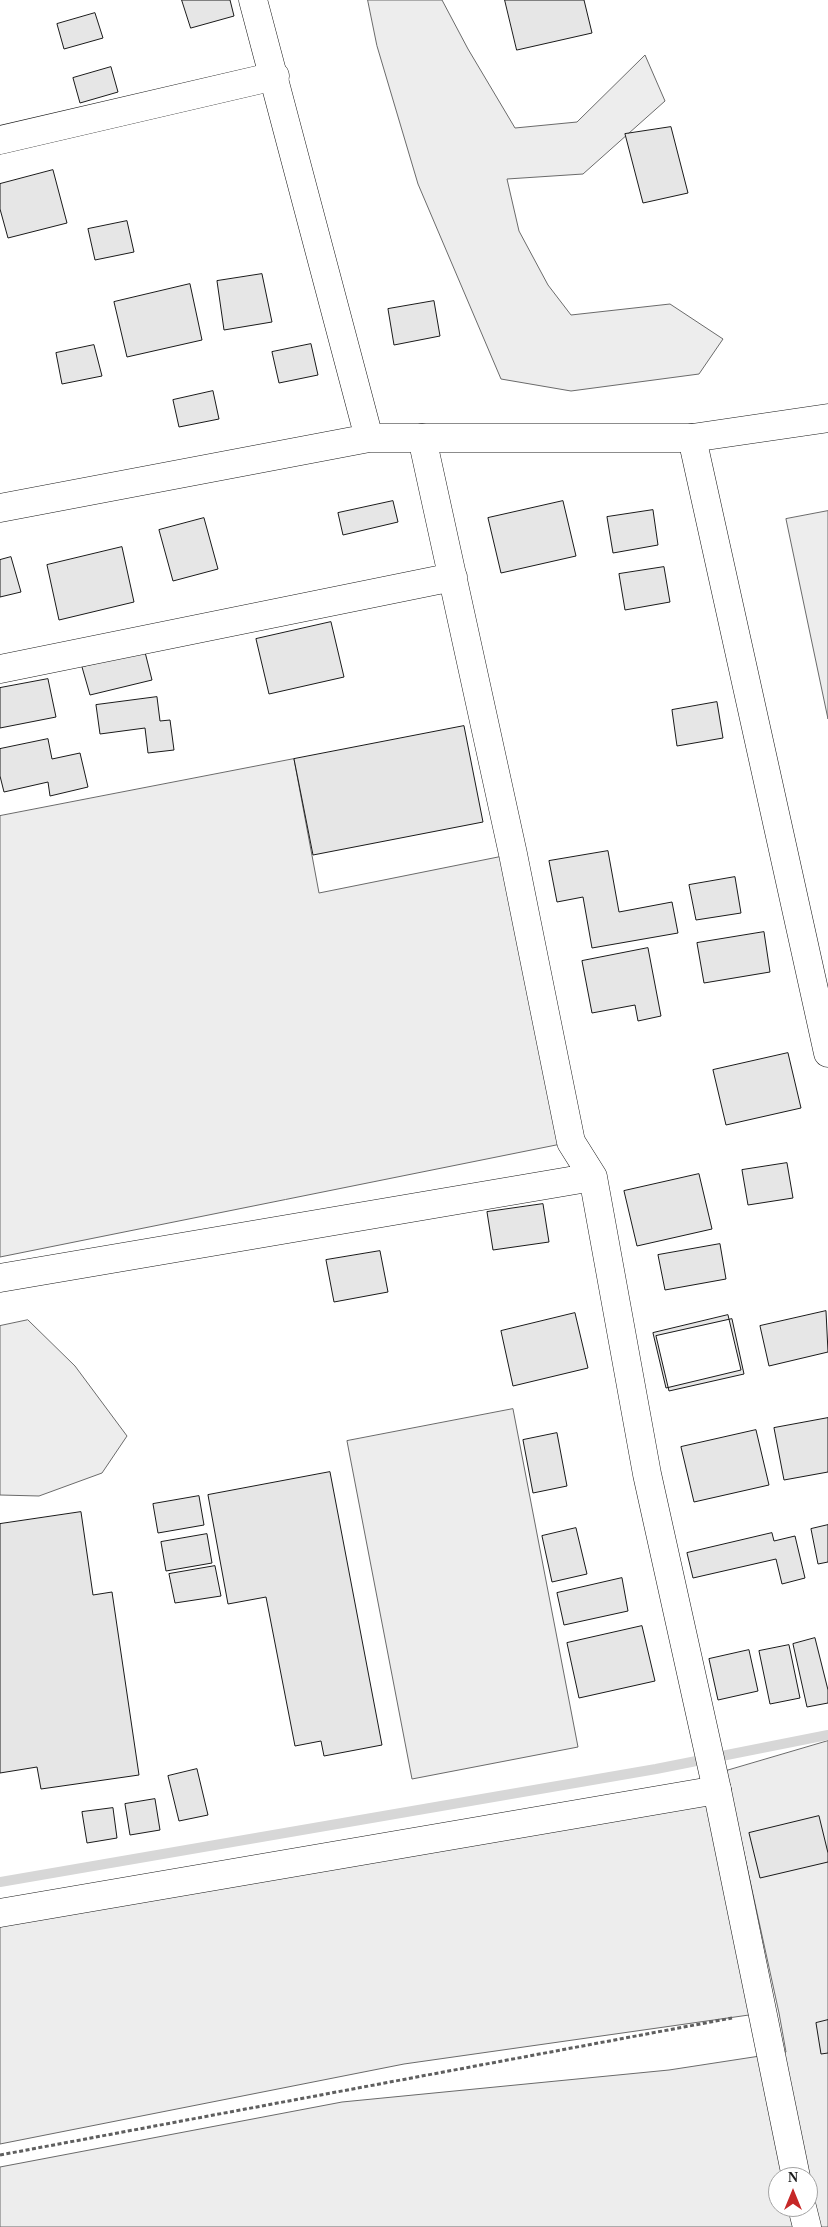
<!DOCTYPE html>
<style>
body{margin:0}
#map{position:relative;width:828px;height:2227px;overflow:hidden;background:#fff;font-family:"Times New Roman",serif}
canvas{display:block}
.north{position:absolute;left:768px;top:2167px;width:50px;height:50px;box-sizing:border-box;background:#fff;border:1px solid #a3a3a3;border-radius:50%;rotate:0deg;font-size:14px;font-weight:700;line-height:20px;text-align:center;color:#1a1a1a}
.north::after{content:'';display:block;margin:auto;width:18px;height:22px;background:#c62828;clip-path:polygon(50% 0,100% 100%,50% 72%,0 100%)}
</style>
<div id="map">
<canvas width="828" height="2227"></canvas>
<div class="north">N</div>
</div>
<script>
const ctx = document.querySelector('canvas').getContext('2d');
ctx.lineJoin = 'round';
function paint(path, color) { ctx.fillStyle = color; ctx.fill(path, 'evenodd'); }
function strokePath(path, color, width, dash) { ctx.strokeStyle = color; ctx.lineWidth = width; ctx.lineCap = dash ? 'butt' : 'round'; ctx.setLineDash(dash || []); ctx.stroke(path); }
const built = new Path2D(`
 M368 0H442L468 49 515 128 577 122 645 55 665 101 583 174 507 179 519 231 548 285 571 315 670 304 723 339 699 374 571 391 501 379 418 184 377 46Z
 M828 511V719L786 519Z
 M294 759 319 893 513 854 571 1142 0 1257V816Z
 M28 1320 75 1366 127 1436 102 1473 39 1496 0 1495V1326Z
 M513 1409 578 1747 412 1779 347 1441Z
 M828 1741V2227H0V2167L342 2102 669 2070 786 2052 779 2013 726 1771ZM778 2177H808V2207H778Z
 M717 1790 763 2013 404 2064 0 2144V1923Z`);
paint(built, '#ededed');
strokePath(built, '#6a6a6a', 1);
strokePath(new Path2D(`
 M0 1882 656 1769 828 1735`), '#d7d7d7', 10);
const building = new Path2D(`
 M182 0H230L234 16 191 28Z
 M505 0H584L592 33 517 50Z
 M95 13 103 38 64 49 57 24Z
 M111 67 118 92 80 103 73 78Z
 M671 127 688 193 643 203 625 134Z
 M53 170 67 223 8 238 0 209V184Z
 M127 221 134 252 95 260 88 229Z
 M262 274 272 322 224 330 217 281Z
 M190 284 202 340 127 357 114 302Z
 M434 301 440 336 394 345 388 309Z
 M311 344 318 375 279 383 272 352Z
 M94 345 102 376 62 384 56 353Z
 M213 391 219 419 179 427 173 400Z
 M393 501 398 522 343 535 338 513Z
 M563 501 576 556 501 573 488 518Z
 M653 510 658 545 613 553 607 517Z
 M204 518 218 569 173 581 159 530Z
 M122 547 134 602 59 620 47 565Z
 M11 557 21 592 0 597V560Z
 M664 567 670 602 625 610 619 574Z
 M331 622 344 677 269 694 256 639Z
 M145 652 152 680 90 695 82 667Z
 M48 679 56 717 0 728V688Z
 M157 697 160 721 170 720 174 750 148 753 145 728 100 734 96 705Z
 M717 702 723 738 677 746 672 710Z
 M464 726 483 822 313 855 294 759Z
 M48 739 52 759 80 753 88 787 50 796 48 782 4 792 0 776V749Z
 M608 851 619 912 672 902 678 933 592 948 583 897 557 902 549 861Z
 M735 877 741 913 696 920 689 885Z
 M764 932 770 972 704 983 697 943Z
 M648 948 661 1016 638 1021 635 1005 592 1013 582 961Z
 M788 1053 801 1108 726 1125 713 1070Z
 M787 1163 793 1198 748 1205 742 1170Z
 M699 1174 712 1229 637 1246 624 1191Z
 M543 1204 549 1242 493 1250 487 1212Z
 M720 1244 726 1279 665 1290 658 1255Z
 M380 1251 388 1292 334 1302 326 1260Z
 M826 1311 828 1352 769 1366 760 1326Z
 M575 1313 588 1368 513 1386 501 1331Z
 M728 1315 741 1370 666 1388 653 1333Z
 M732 1319 744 1374 669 1391 656 1336Z
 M828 1418V1472L784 1480 774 1428Z
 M756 1430 769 1485 694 1502 681 1447Z
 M557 1433 567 1486 533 1493 523 1440Z
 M330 1472 382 1745 324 1756 321 1741 295 1746 266 1597 228 1604 208 1495Z
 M199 1496 204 1525 158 1533 153 1504Z
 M81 1512 93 1595 112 1592 139 1775 41 1789 37 1767 0 1773V1524Z
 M828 1525V1562L818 1564 811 1529Z
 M576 1528 587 1574 552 1582 542 1536Z
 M772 1533 774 1541 795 1536 805 1578 782 1584 776 1559 693 1578 687 1553Z
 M207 1534 212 1563 166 1571 161 1542Z
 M215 1566 221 1596 175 1603 169 1574Z
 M622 1578 628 1611 564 1625 557 1593Z
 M642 1626 655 1681 579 1698 567 1643Z
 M815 1638 828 1690V1703L807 1707 793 1644Z
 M789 1645 800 1698 770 1704 759 1651Z
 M749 1650 758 1691 718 1700 709 1659Z
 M197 1769 208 1815 179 1821 168 1776Z
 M155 1799 160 1830 130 1835 125 1804Z
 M113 1808 117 1838 87 1843 82 1812Z
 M819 1816 828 1853V1862L760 1878 749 1833Z
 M828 2020V2053L821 2054 816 2023Z`);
paint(building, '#e6e6e6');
strokePath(building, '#1a1a1a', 1);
const minor = new Path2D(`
 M0 140 275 76
 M422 438 513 854 571 1142 593 1177 647 1474 717 1790 796 2177
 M692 438 828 1053
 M0 669 453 577
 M0 1278 593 1177
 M802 2207 807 2227`);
const tertiary = new Path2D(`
 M253 0 369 438
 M0 508 369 438H692L828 418
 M0 1913 717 1790`);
strokePath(minor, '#1a1a1a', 29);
strokePath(tertiary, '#1a1a1a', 29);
strokePath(new Path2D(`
 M0 2155 732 2018`), '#5f5f5f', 3, [4, 2.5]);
strokePath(minor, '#fff', 28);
strokePath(tertiary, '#fff', 28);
</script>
